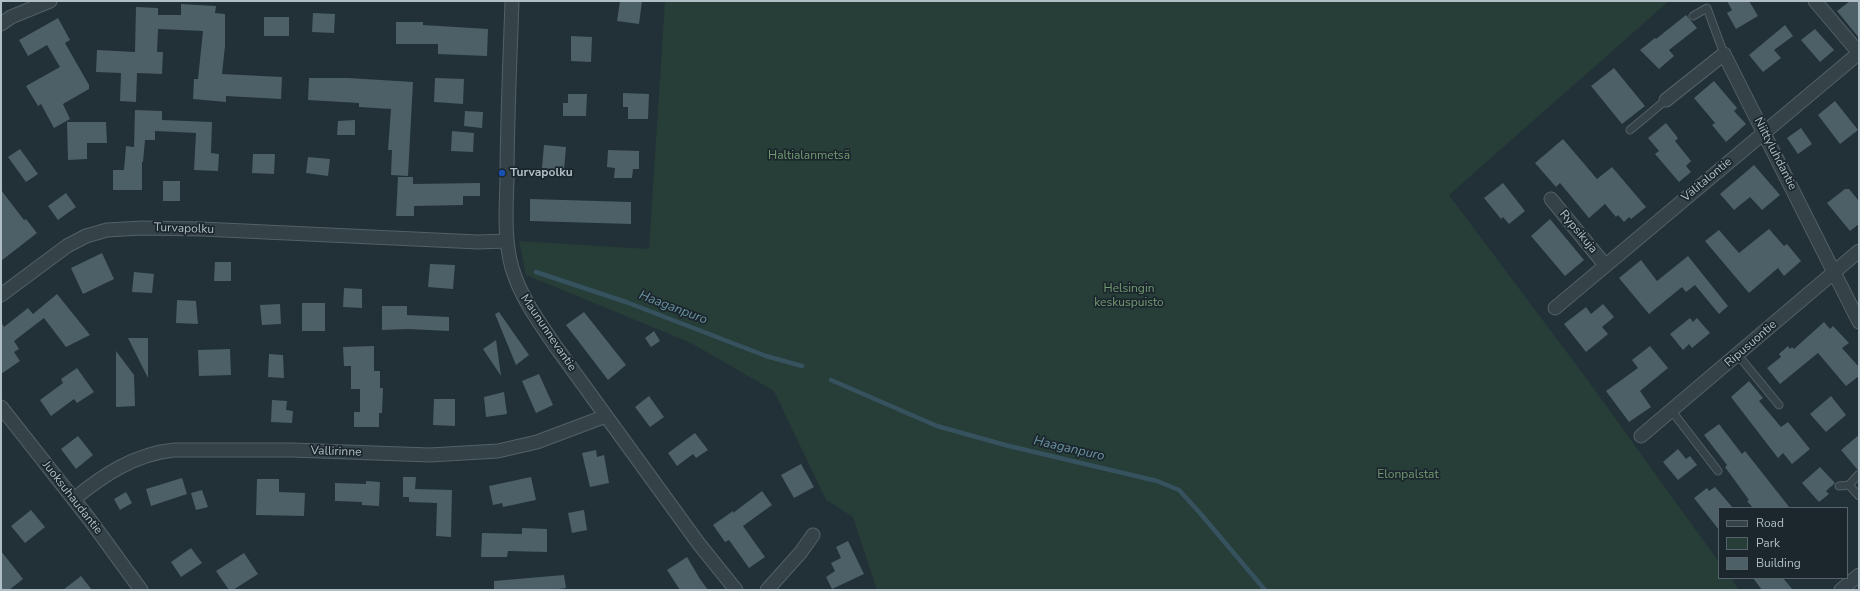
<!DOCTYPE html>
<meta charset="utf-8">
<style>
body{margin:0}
#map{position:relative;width:1860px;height:591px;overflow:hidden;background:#223138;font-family:"Nunito Sans",sans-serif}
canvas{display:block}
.frame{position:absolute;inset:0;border:2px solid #b0bec5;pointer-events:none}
.legend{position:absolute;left:1718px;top:507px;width:130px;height:72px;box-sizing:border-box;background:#1b272d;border:1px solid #57636a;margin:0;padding:5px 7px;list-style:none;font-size:12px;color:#b0bec5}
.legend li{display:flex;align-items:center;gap:8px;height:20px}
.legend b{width:20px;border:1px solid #57636a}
</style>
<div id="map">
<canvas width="1860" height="591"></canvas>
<div class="frame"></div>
<ul class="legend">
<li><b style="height:5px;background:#354348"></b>Road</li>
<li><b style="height:11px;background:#273d37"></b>Park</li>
<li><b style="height:11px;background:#4d5f67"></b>Building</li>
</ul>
</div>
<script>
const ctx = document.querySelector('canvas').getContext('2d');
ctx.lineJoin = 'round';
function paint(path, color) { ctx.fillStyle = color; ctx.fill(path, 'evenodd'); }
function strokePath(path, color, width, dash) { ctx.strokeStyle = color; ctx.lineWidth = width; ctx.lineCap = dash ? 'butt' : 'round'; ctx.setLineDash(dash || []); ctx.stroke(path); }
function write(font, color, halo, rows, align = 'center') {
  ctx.font = font + ' "Nunito Sans",sans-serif'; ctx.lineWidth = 3.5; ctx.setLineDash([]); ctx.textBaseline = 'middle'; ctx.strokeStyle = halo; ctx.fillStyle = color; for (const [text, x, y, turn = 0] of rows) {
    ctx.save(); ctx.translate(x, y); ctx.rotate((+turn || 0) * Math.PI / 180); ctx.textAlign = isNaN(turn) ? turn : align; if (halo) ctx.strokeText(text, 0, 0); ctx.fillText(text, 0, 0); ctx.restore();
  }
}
paint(new Path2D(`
 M665 1H1669L1449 195 1589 382 1719 562V578H1731L1739 590H877L853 517 826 500 774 391 691 343 526 275 519 241 649 249Z`), '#273d37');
strokePath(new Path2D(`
 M536 272 626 302 766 356 802 366
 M831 380 937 426 1009 446 1157 481 1179 490 1200 513 1265 590`), '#36525e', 4.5);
paint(new Path2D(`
 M620 1H642L639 24 617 21Z
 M1727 1H1749L1758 16 1736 29 1727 13 1732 10Z
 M1850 1H1859V38L1837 11Z
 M181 4 216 6 215 13 225 14V46L222 74 282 77 281 99 226 96V102L193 99 194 79H198L203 31 158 29 157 52H163L162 74 137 73 136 102 120 101 121 73 96 72 97 50 135 52 136 7 158 8V15H181Z
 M313 13 335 14 334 33 312 32Z
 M1686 15 1697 28 1669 50 1674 56 1659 69 1640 50 1655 38 1656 39Z
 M264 17H289V36H264Z
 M58 18 70 40 65 43 89 85V89L63 104 70 119 54 128 41 104 38 106 26 86 60 67 47 45 28 56 19 40Z
 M396 22H423V25L488 29 487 56 438 54V44H396Z
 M1785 25 1793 36 1774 50 1781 58 1763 72 1749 55Z
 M1815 29 1834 50 1820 62 1801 40Z
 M571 36 592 37 591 62 571 61Z
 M1614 68 1645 106 1622 124 1591 86Z
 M309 78H348L413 82 408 176 391 175 392 150H388L391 109 359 107V103L308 100Z
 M435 78 464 79 463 104 434 102Z
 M1714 81 1737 108 1734 111 1746 124 1726 142 1712 125 1715 123 1694 98Z
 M623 93 649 94 648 119H628V107H623Z
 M568 94H587L586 116H563V103H568Z
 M1835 101 1858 130 1840 144 1818 115Z
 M135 110 162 111V120L212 122 211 153 219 154 218 171 194 170 196 133 155 131V140H145L143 162H142V190H113V170H124L126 146 134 147Z
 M465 111 483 112 482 128 464 126Z
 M355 120V135H337L338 121Z
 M67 122H106L107 143H87V159L68 160Z
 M1666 123 1678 138 1675 141 1691 161 1686 166 1691 172 1679 182 1655 154 1659 151 1648 138Z
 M1801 128 1812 144 1798 154 1787 138Z
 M452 131 474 133 473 152 451 151Z
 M1563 139 1597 179 1612 167 1646 207 1631 219 1629 217 1624 222 1618 215 1616 217 1605 204 1589 218 1560 183 1556 187 1535 163Z
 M544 145 566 147 564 170 542 168Z
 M20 149 38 174 26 182 8 157Z
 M608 150 639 151V169H633L632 178H614L615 168 607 167Z
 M253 154H275L274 174 252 173Z
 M308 157 330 159 328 176 306 173Z
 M1754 165 1780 195 1762 210 1750 197 1734 210 1720 194Z
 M398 177H413V184L480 183V196H463V205L414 206V216H396Z
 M163 181H180V201H163Z
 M1503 183 1525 211 1509 224 1503 217 1501 219 1484 198Z
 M1845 189H1849L1859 201V224L1850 231 1827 203Z
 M1 190 24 220 26 219 37 233 1 261Z
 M66 193 76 207 58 220 48 206Z
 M530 199 631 202V224L530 221Z
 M1550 219 1584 260 1565 276 1531 236Z
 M1769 229 1784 246 1787 244 1801 261 1784 276 1778 268 1749 293 1705 241 1719 230 1739 253Z
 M102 253 114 279 83 294 71 268Z
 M1688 256 1728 306 1719 314 1695 285 1686 292 1682 287 1649 314 1619 278 1641 260 1657 281Z
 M215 262H231V281H214Z
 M430 264 455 265 453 289 428 287Z
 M134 272 154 274 152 293 132 292Z
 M344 288 362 289V308L343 307Z
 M57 294 90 335 66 347 44 318 14 341 19 349 14 352 20 361 1 374V322L4 327 28 308 33 314Z
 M177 300 196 301 198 324 176 323Z
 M302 303H325V331H302Z
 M280 304 281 324 262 325 260 305Z
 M1603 304 1614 317 1602 327 1608 334 1586 352 1564 324 1586 307 1591 314Z
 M382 306H407V315L449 317V331L408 329 382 330Z
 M499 312 529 355 516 365 495 314Z
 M584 312 626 365 608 380 566 325Z
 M1690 318 1693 322 1697 318 1710 333 1692 348 1689 344 1683 350 1670 334Z
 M1824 322 1830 329 1833 326 1849 343 1842 348 1859 367V376L1846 386 1818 353 1780 384 1767 368 1781 357 1779 354 1788 346 1790 349 1792 347 1794 349Z
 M654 331 660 341 651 347 645 338Z
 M128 338H148V378Z
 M496 340 501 376 483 349Z
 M374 346V371H380V388H383L382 413H379V427H354V412H360V389H351V366H344L343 347Z
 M1650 346 1668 368 1640 391 1651 407 1629 422 1606 391 1638 368 1632 360Z
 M230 349 231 375 199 376 198 350Z
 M116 351 134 375 135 406 116 407Z
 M269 354 283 355 284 378 268 377Z
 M77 368 94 392 77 403 74 399 51 416 40 400 63 383 61 379Z
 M539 374 553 405 536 413 522 381Z
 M1749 381 1763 398 1759 401 1781 427 1788 422 1810 449 1792 464 1783 453 1778 458 1731 397Z
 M504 392 507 414 486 417 484 397Z
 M649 396 664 417 650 427 635 407Z
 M1831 396 1846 415 1826 432 1810 414Z
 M434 399H455V426L433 425Z
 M272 400 287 401 286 410 293 411 292 423 271 422Z
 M1719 424 1742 454 1745 451 1790 508H1753L1747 501 1749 500 1725 467 1727 465 1704 435Z
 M695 433 708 450 696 458 693 454 677 466 668 453Z
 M1859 435V469H1857L1841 450Z
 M78 436 93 455 76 469 61 449Z
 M1678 449 1686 459 1690 456 1697 465 1678 480 1663 462Z
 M596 450 597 457 604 455 609 483 590 487 582 453Z
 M801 464 814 487 794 498 781 475Z
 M1820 467 1835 483 1826 491 1829 494 1819 502 1802 483Z
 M403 477H416L415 489 452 490 451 537 436 536 437 503 409 502V497H403Z
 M531 477 536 500 503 507 502 503 493 505 489 486Z
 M182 478 187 494 151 506 146 489Z
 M257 479H279V492L305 493 304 516 256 515Z
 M366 481 380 482 379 506 362 505V502L335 501V483L366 484Z
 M1715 487 1733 508H1719V530L1694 498 1707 488 1709 491Z
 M202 490 208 507 196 510 191 493Z
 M762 491 772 505 743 526 765 557 749 568 729 540 725 542 713 525 733 511V513Z
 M126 492 132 503 120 510 114 499Z
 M31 510 45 527 25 543 11 526Z
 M584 510 587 530 572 533 568 513Z
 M522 528 547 529V552L508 551 507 557H481L482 533 522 534Z
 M848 541 864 574 832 589 826 577 835 571 831 563 841 558 836 547Z
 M191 548 202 563 181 577 171 562Z
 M1 551 23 579 9 590H1Z
 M244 553 258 574 233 590H229L216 571Z
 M687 557 700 579 708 590H680L667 570Z
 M564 575 566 588 551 590H494V581Z
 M81 576 92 590H63Z
 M1753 578H1783L1793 590H1762Z`), '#4d5f67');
const service = new Path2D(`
 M1693 16 1707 8 1724 54
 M1630 130 1666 100
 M1738 355 1779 405
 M1671 410 1718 471
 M1849 485 1859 496
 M1839 486 1849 485 1859 474`);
const minor = new Path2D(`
 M512 1C510 61 507 121 507 180 506 210 504 239 512 268 521 298 539 322 556 347L699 544 736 590
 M1815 1 1859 53
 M1 24 11 17 50 1
 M1666 100 1724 54 1859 322
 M1551 199 1605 265
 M1 295 67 246 86 236 107 230 142 228 202 229 478 242 506 241
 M1555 308 1859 53
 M1 407 90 520 141 590
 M1641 436 1859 251
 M74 499C103 475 135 454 174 450H292L430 455 498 451 537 442 606 416
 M767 590 801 552 813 535
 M1841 590 1859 575`);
strokePath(service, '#536066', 9);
strokePath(minor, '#536066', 15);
strokePath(service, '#354348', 7);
strokePath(minor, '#354348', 13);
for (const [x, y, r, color] of [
 [502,173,4,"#1a4fb4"]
]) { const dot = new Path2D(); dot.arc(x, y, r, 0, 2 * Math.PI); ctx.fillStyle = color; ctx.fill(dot); strokePath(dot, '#1b272d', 1.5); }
write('12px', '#b0bec5', '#1b272d', [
 ["Niittyluhdantie",1775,154,63],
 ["Välitalontie",1707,180,-40],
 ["Turvapolku",184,229,2],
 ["Rypsikuja",1578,232,50],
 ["Maununnevantie",548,333,56],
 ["Ripusuontie",1751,344,-41],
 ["Vallirinne",336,452,2],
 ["Juoksuhaudantie",72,498,52]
]);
write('12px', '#729970', '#1b272d', [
 ["Haltialanmetsä",809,156],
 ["Helsingin",1129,289],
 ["keskuspuisto",1129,303],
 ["Elonpalstat",1408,475]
]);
write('bold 12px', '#b0bec5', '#1b272d', [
 ["Turvapolku",510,173]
], 'left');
write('italic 13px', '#6a92a2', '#1b272d', [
 ["Haaganpuro",673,308,21],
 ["Haaganpuro",1069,449,13]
]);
</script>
